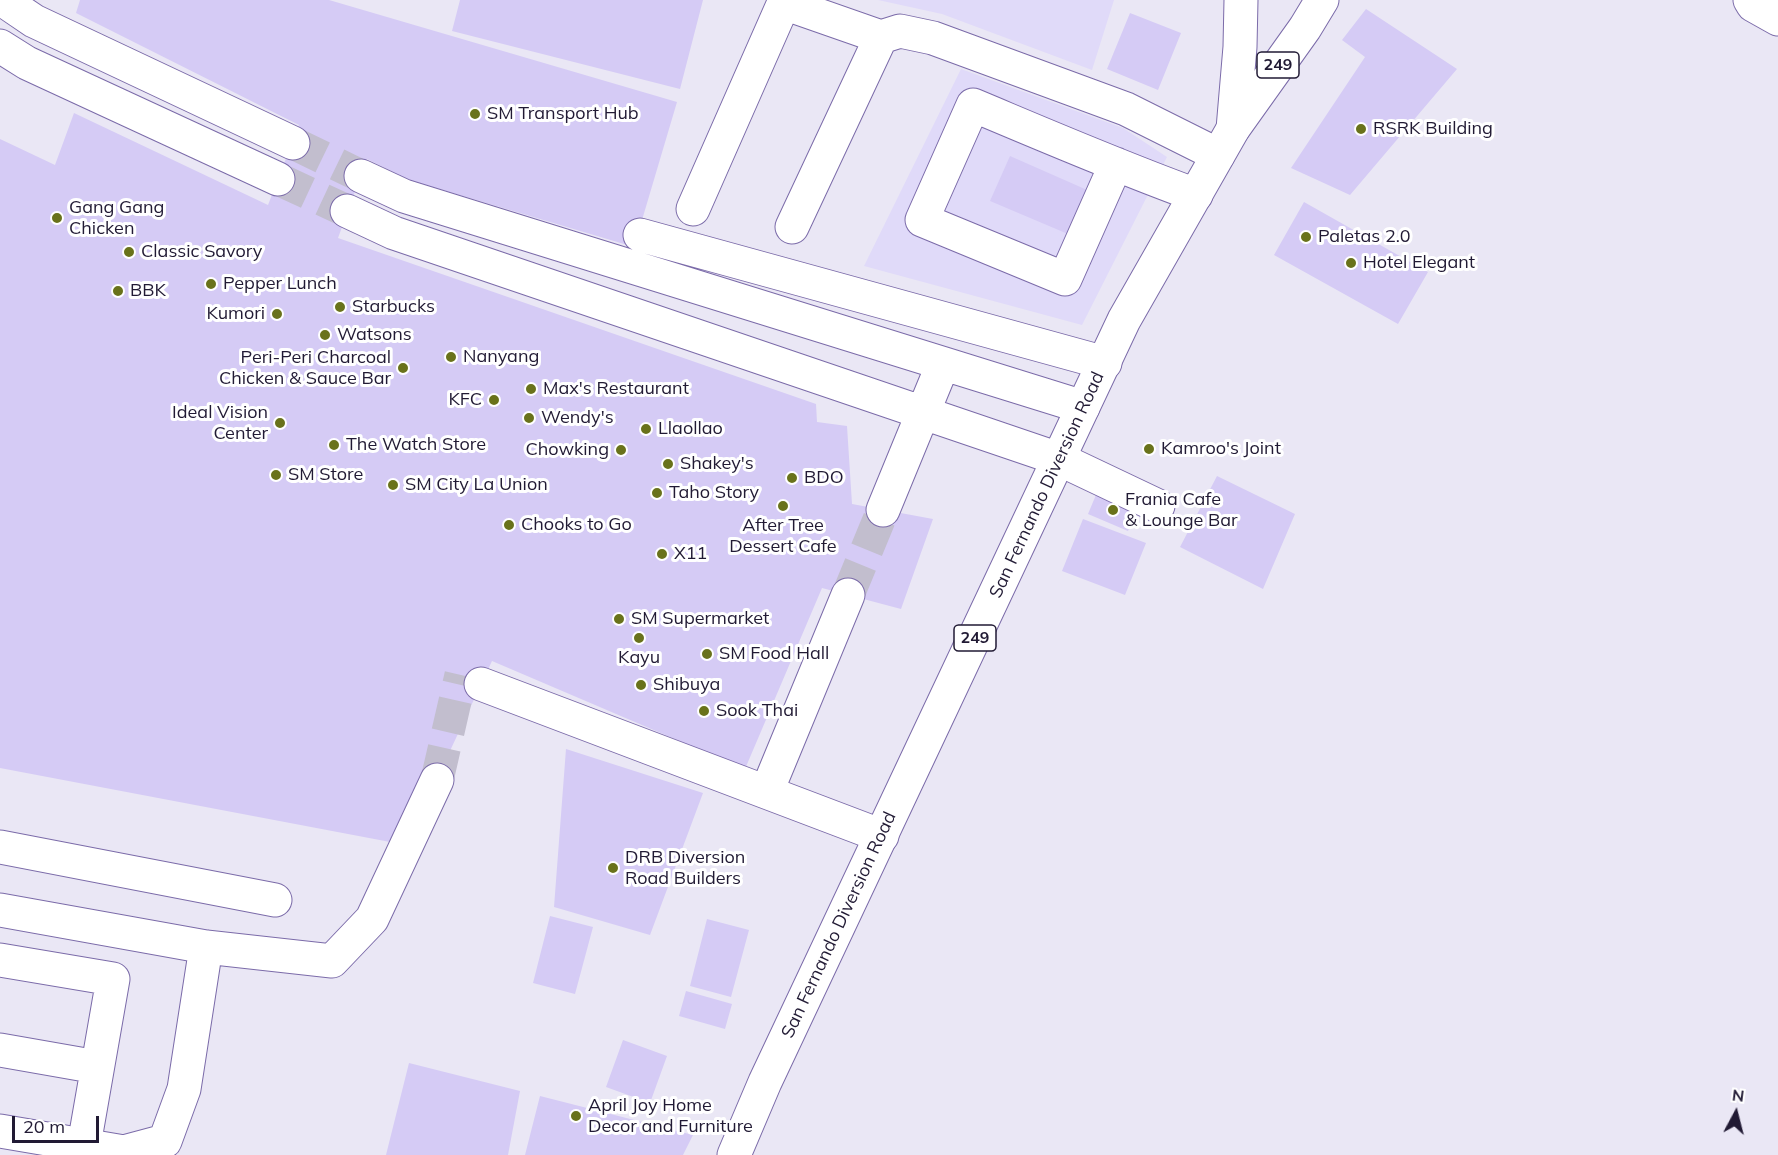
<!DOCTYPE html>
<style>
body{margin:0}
#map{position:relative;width:1778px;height:1155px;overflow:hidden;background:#eae7f5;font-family:Mulish,sans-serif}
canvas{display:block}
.north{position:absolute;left:1706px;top:1083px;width:60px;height:60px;-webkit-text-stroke:4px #fff;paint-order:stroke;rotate:7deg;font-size:16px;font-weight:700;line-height:24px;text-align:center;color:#211a34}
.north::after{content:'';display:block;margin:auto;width:21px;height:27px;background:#211a34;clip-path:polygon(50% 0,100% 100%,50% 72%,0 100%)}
.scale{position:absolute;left:12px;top:1116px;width:87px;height:27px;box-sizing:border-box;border:3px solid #211a34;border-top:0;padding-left:8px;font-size:18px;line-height:21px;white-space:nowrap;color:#211a34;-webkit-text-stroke:4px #fff;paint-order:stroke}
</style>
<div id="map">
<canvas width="1778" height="1155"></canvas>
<div class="north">N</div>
<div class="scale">20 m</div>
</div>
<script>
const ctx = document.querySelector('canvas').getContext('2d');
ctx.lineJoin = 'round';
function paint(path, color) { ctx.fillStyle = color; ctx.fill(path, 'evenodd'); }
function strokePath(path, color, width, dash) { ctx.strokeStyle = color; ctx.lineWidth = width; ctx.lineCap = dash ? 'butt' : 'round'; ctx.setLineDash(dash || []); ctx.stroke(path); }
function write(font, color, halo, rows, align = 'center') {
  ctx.font = font + ' Mulish,sans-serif'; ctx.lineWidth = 6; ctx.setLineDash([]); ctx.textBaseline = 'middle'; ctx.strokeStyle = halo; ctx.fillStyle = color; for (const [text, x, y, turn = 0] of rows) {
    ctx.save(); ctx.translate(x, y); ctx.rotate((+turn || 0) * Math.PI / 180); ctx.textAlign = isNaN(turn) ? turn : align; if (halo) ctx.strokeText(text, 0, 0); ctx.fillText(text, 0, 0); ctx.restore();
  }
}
paint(new Path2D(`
 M878 0H1114L1092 70 942 14Z
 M961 69 1123 128 1167 157 1082 325 864 266Z`), '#e0daf9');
paint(new Path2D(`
 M80 0H329L677 102 634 247 409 180 367 159 338 238 816 404 817 422 847 426 852 504 933 519 901 609 822 588 745 769 492 661 406 845 0 768V139L55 165 74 113 268 205 299 125 76 13Z
 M460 0H703L680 89 452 31Z
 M1366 9 1457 69 1350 195 1291 168 1365 57 1342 40Z
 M1130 13 1181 33 1158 90 1107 69Z
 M1010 156 1094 193 1075 237 990 201Z
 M1304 202 1428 272 1398 324 1274 255Z
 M1217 476 1295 514 1263 589 1180 547Z
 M1098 490 1138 506 1128 531 1088 514Z
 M1083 519 1146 543 1125 595 1062 571Z
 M566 749 703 793 650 935 554 907Z
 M550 916 593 927 575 994 533 983Z
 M707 919 749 930 731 997 690 986Z
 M686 991 732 1004 725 1029 679 1016Z
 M623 1040 667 1056 650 1103 606 1087Z
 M409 1063 520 1091 508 1155H386Z
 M540 1096 693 1135 683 1155H525Z`), '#d5cbf5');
strokePath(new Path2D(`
 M293 143 361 176
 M278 179 347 211
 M848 595 883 510
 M437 780 461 675`), '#c2bece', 33, [33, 16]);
const minor = new Path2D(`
 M3 0 34 21 293 143
 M1750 0 1753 5 1778 19
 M0 46 27 63 278 179
 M1116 164 1065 279 922 220 973 105C1047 136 1121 168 1196 195
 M361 176 404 196 1083 407
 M693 209 782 7H795L881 37
 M347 211 394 233 1059 459 1158 506
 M792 227 881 37 900 31 933 38 1126 109 1218 155
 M640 235 1105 363
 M883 510 943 364
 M481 684 882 836
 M767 791 848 595
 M0 847 275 900
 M0 910 206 947 332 961 372 919 437 780
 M0 960 113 979 84 1145
 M0 1050 97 1067
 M0 1131 124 1152 165 1141 184 1089 206 947`);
const major = new Path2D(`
 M1233 129 1240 47 1241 0`);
const highway = new Path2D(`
 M734 1155 765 1082 1124 320 1233 129 1305 28 1322 0`);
strokePath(minor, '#7b6ba9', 35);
strokePath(major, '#7b6ba9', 35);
strokePath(highway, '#7b6ba9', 35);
strokePath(minor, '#fff', 33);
strokePath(major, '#fff', 33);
strokePath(highway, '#fff', 33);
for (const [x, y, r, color] of [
 [475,114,6,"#69721b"],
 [1361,129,6,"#69721b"],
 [57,218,6,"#69721b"],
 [1306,237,6,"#69721b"],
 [129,252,6,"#69721b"],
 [1351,263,6,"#69721b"],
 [211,284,6,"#69721b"],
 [118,291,6,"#69721b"],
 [340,307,6,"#69721b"],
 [277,314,6,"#69721b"],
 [325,335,6,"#69721b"],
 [451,357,6,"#69721b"],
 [403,368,6,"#69721b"],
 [531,389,6,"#69721b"],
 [494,400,6,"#69721b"],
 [529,418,6,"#69721b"],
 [280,423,6,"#69721b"],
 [646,429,6,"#69721b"],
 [334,445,6,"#69721b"],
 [1149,449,6,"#69721b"],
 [621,450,6,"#69721b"],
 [668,464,6,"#69721b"],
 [276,475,6,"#69721b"],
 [792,478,6,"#69721b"],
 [393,485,6,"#69721b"],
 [657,493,6,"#69721b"],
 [783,506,6,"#69721b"],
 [1113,510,6,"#69721b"],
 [509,525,6,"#69721b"],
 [662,554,6,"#69721b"],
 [619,619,6,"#69721b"],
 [639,638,6,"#69721b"],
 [707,654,6,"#69721b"],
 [641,685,6,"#69721b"],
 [704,711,6,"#69721b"],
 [613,868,6,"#69721b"],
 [576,1116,6,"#69721b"]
]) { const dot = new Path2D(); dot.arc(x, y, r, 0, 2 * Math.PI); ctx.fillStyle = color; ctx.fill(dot); strokePath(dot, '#fff', 2); }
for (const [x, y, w] of [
 [1278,65,42],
 [975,638,42]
]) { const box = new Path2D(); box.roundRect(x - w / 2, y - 13, w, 26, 4.5); ctx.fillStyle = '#fff'; ctx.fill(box); strokePath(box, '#211a34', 1.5); }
write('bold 16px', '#211a34', null, [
 ["249",1278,65],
 ["249",975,638]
]);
write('18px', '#211a34', '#fff', [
 ["SM Transport Hub",487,114],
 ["RSRK Building",1373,129],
 ["Gang Gang",69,208],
 ["Chicken",69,229],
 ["Paletas 2.0",1318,237],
 ["Classic Savory",141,252],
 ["Hotel Elegant",1363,263],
 ["Pepper Lunch",223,284],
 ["BBK",130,291],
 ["Starbucks",352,307],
 ["Kumori",265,314,"right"],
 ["Watsons",337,335],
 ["Nanyang",463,357],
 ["Peri-Peri Charcoal",391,358,"right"],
 ["Chicken & Sauce Bar",391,379,"right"],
 ["Max's Restaurant",543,389],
 ["KFC",482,400,"right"],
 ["Ideal Vision",268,413,"right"],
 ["Center",268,434,"right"],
 ["Wendy's",541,418],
 ["Llaollao",658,429],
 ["The Watch Store",346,445],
 ["Kamroo's Joint",1161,449],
 ["Chowking",609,450,"right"],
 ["Shakey's",680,464],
 ["SM Store",288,475],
 ["BDO",804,478],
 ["SM City La Union",405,485],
 ["Taho Story",669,493],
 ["Frania Cafe",1125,500],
 ["& Lounge Bar",1125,521],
 ["Chooks to Go",521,525],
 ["After Tree",783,526,"center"],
 ["Dessert Cafe",783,547,"center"],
 ["X11",674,554],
 ["SM Supermarket",631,619],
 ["SM Food Hall",719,654],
 ["Kayu",639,658,"center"],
 ["Shibuya",653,685],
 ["Sook Thai",716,711],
 ["DRB Diversion",625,858],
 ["Road Builders",625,879],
 ["April Joy Home",588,1106],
 ["Decor and Furniture",588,1127]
], 'left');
write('18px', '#211a34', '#fff', [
 ["San Fernando Diversion Road",1047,485,-65],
 ["San Fernando Diversion Road",839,925,-65]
]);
</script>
